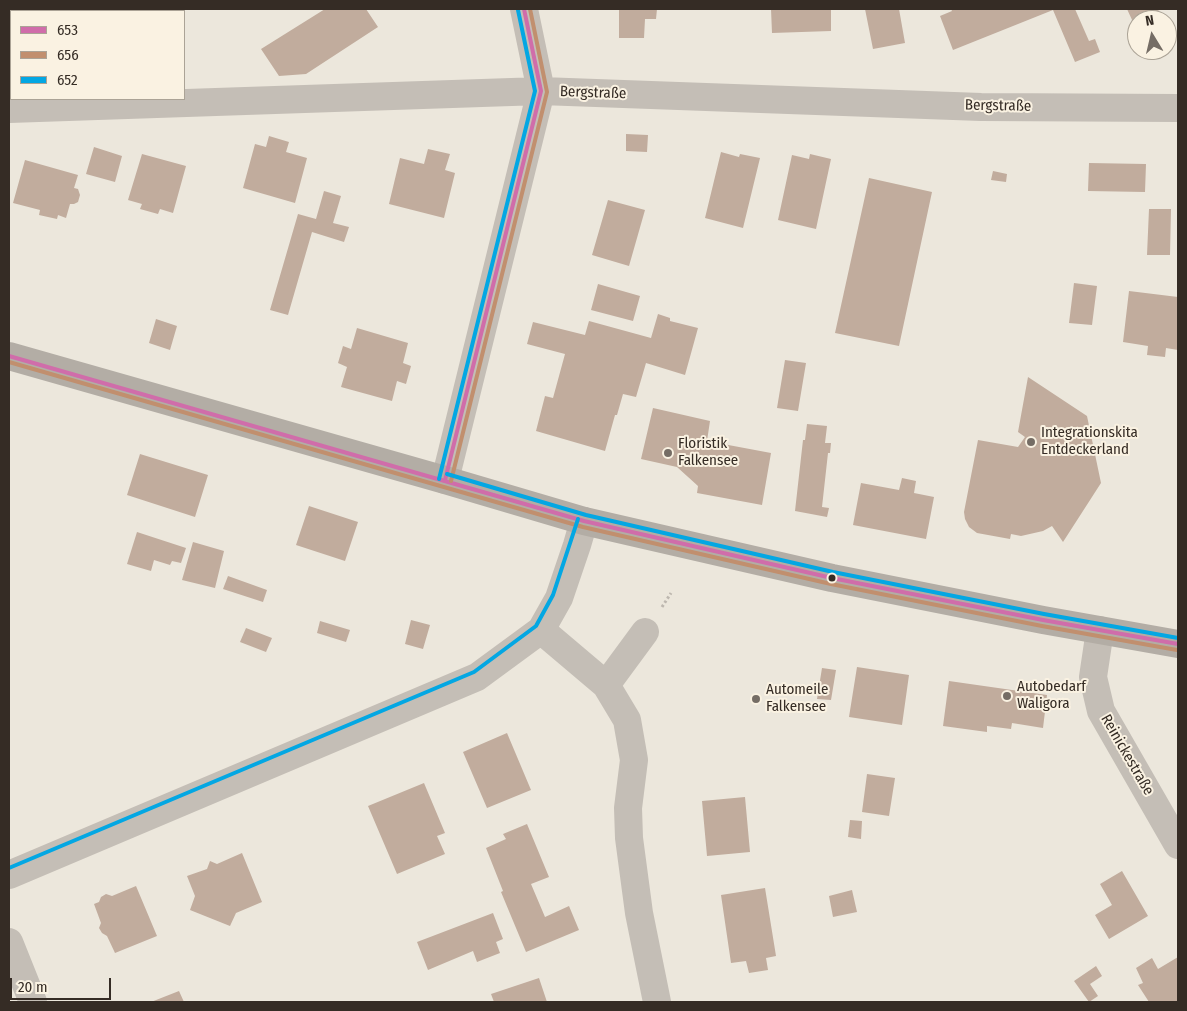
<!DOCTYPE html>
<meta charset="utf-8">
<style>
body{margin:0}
#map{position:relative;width:1187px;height:1011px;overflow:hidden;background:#ece7dc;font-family:"Fira Sans Condensed",sans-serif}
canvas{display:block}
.frame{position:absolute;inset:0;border:10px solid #352c25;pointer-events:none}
.legend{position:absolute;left:10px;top:10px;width:175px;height:90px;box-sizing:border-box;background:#faf2e2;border:1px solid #aba396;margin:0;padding:6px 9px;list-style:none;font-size:15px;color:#352c25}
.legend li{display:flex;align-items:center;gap:10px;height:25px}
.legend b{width:25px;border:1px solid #aba396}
.north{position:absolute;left:1127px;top:10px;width:50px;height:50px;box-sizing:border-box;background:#faf2e2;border:1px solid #aba396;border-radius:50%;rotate:351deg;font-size:14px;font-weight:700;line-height:20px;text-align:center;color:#352c25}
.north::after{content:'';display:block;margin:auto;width:18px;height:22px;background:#756d65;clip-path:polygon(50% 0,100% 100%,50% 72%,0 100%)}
.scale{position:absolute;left:10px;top:978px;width:101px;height:22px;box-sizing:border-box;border:2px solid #352c25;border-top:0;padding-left:6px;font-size:15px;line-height:18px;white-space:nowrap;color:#352c25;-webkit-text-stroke:4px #faf2e2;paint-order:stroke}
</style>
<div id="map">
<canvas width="1187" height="1011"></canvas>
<div class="frame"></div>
<ul class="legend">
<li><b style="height:6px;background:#d06daa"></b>653</li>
<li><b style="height:6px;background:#c18f6e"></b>656</li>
<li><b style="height:6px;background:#03a7e3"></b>652</li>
</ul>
<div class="north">N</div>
<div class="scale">20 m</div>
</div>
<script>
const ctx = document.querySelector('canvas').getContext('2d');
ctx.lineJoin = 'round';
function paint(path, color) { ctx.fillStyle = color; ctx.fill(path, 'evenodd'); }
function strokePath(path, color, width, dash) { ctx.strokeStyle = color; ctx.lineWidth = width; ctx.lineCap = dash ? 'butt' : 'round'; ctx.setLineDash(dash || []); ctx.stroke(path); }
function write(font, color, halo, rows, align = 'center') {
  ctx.font = font + ' "Fira Sans Condensed",sans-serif'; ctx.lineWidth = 4; ctx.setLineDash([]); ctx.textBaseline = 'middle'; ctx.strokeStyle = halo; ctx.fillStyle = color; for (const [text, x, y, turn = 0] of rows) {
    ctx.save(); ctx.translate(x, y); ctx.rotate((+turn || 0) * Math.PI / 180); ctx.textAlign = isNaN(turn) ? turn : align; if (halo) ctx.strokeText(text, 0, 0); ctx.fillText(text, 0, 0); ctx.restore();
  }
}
paint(new Path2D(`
 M110 9H165L166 11H111Z
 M325 9H366L378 27 306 74 279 76 261 49Z
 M619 9H657L656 19H645L644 38H619Z
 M771 9H831V31L772 33Z
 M865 9H899L905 43 873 49Z
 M951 9H1075L1089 41 1095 39 1100 52 1075 62 1053 10 953 50 940 16 952 11Z
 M1127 9H1162L1133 22Z
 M9 17H11V63H9Z
 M626 134 648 135 647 152 626 151Z
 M269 136 289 142 286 152 307 158 295 203 243 188 255 144 266 147Z
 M94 147 122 156 115 182 86 174Z
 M428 149 450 154 445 170 455 173 444 218 389 204 400 158 424 164Z
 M721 152 739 157 740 154 760 158 743 228 705 218Z
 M142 154 186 166 173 213 160 209 158 214 140 209 142 204 128 200Z
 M810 154 831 159 816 229 778 220 792 155 809 159Z
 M25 160 78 175 74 188 78 189 80 195 78 202 74 204H70L66 218 58 215 57 219 39 215 40 210 13 203Z
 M1089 163 1146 164 1145 192 1088 191Z
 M993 171 1007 174 1006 182 991 180Z
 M869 178 932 192 899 346 835 333Z
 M324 191 341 196 333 223 349 227 344 242 312 232 288 315 270 310 298 214 316 219Z
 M608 200 645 210 629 266 592 255Z
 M1149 209H1171L1170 255H1147Z
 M1074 283 1097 286 1092 325 1069 323Z
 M598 284 640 296 633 321 591 310Z
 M1129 291 1178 297V350L1166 348 1165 357 1147 355 1148 346 1123 342Z
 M658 314 670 318V321L698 328 685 375 646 363 636 397 623 394 617 415H615L605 451 536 431 545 396 553 398 565 354 527 344 533 322 585 335 589 321 651 338Z
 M156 319 177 326 170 350 149 343Z
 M357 328 408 343 403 363 411 366 406 384 397 381 392 401 341 387 347 367 338 363 343 346 351 349Z
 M785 360 806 363 798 411 777 408Z
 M1028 377 1087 416 1101 483 1063 542 1052 526 1043 531 1021 536 1011 534 1010 539 977 533 969 527 965 519 964 512 978 440 1018 447 1025 437 1018 432Z
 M653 408 710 421 707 441 771 453 762 505 697 493 698 486 677 467 641 459Z
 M807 424 827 426 825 443H831L830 453H828L822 507 829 508 827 517 795 511 803 440H805Z
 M140 454 208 475 195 517 127 495Z
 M902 478 916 481 914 493 934 497 926 539 853 525 861 483 899 490Z
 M309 506 358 522 345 561 296 545Z
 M137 532 186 548 181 563 172 561 170 565 154 560 151 571 127 564Z
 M193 542 224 551 215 588 182 580Z
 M228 576 267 590 263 602 223 589Z
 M411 620 430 625 423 649 405 644Z
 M320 621 350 630 346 642 317 633Z
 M246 628 272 638 266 652 240 642Z
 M857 667 909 675 902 725 849 717Z
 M822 668 836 670 831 700 817 699Z
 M949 681 1047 695 1043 728 1012 723 1011 729 987 726V732L943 726Z
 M507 733 531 790 487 808 463 752Z
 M867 774 895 778 889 816 862 812Z
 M424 783 445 833 437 836 445 854 397 874 368 806Z
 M745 797 750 852 707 856 702 801Z
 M850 820 862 821 861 839 848 837Z
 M527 824 549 877 531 884 545 917 569 906 579 930 526 952 501 892 503 891 486 848 506 839 503 834Z
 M242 853 262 902 236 913 230 926 190 910 195 896 187 876 207 869 210 861 217 864Z
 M1122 871 1148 916 1109 939 1095 915 1112 905 1100 884Z
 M136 886 157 936 115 953 107 936 102 933 99 928 101 923 94 904 99 902 101 897 106 894 112 896Z
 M765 888 776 956 766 958 768 970 749 973 746 961 731 963 721 895Z
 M852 890 857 912 833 917 829 896Z
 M493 913 503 939 496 942 500 953 477 962 473 951 428 970 417 942Z
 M1178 957V1002H1149L1138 985 1143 983 1136 968 1152 958 1158 969Z
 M1096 966 1102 976 1090 984 1098 996 1089 1002 1074 981Z
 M539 978 547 1002H494L491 994Z
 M179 991 184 1002H151Z`), '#c1ac9d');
strokePath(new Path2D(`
 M662 607 671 593`), '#bdb7af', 3, [2.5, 2.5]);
strokePath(new Path2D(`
 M40 9 42 11
 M9 109 541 91 981 107 1178 108
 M445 480 541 91 524 9
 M541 630 606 685 627 720 634 760 628 808 629 838 639 913 657 1002
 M1100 630 1093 677 1101 711 1178 845
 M606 685 645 632
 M9 875 477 677 541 630 559 598 577 545 584 521
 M9 942 33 1002`), '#c4beb6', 28);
strokePath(new Path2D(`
 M9 356 445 480 584 521 832 578 1043 620 1178 644`), '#b3ada5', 28);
strokePath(new Path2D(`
 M9 356 584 521 832 578 1043 620 1178 644
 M445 480 541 91 524 9`), '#d06daa', 4);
strokePath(new Path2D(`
 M9 362 583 527 831 584 1042 626 1177 650
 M451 481 547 92 530 9`), '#c18f6e', 4);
strokePath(new Path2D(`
 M447 474 586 515 833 572 1044 614 1178 638
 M439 479 535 91 518 10
 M9 868 474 672 536 626 553 595 578 519`), '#03a7e3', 4);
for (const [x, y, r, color] of [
 [1031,442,5,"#756d65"],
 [668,453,5,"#756d65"],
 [832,578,4.5,"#352c25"],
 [1007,696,5,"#756d65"],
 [756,699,5,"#756d65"]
]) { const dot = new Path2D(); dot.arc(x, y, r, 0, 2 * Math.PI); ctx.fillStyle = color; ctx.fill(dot); strokePath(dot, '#faf2e2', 2); }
write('15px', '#352c25', '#faf2e2', [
 ["Bergstraße",593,93,2],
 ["Bergstraße",998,106,1],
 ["Reinickestraße",1127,755,60]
]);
write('15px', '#352c25', '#faf2e2', [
 ["Integrationskita",1041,433],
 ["Entdeckerland",1041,450],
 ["Floristik",678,444],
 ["Falkensee",678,461],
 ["Autobedarf",1017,687],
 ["Waligora",1017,704],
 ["Automeile",766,690],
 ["Falkensee",766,707]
], 'left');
</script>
